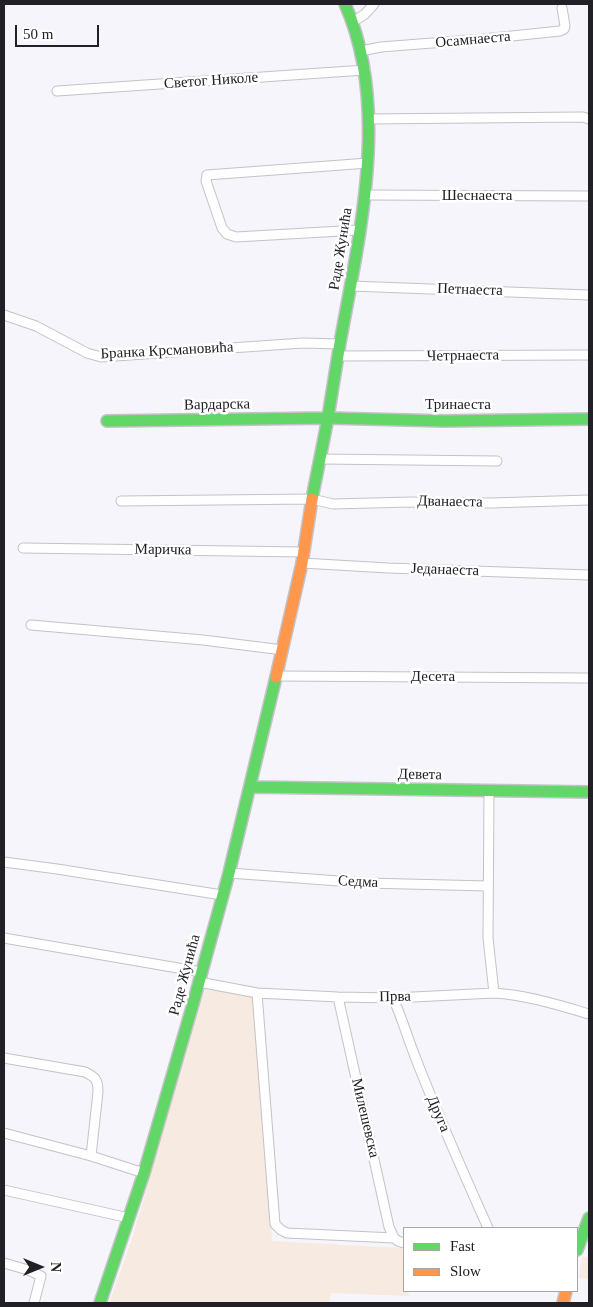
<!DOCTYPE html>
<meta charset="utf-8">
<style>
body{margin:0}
#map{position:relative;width:593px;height:1307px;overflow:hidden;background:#f6f5fb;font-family:"Times New Roman",serif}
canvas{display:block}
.frame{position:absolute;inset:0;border:5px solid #212026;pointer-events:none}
.legend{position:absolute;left:403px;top:1227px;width:175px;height:65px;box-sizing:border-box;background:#fff;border:1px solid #a6a6a8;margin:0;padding:6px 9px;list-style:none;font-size:15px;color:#212026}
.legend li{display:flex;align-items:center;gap:10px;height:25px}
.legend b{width:25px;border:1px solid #a6a6a8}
.north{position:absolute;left:15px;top:1242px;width:50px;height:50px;-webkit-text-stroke:4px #fff;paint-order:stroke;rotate:90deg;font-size:14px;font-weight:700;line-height:20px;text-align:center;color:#212026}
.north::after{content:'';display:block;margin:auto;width:18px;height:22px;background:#212026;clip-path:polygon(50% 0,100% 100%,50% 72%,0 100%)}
.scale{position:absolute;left:15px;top:25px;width:84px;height:22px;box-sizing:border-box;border:2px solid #212026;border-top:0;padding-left:6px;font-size:15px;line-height:18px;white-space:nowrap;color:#212026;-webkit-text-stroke:4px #fff;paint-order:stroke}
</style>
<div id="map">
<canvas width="593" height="1307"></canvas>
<div class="frame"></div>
<ul class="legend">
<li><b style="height:6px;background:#63d668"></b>Fast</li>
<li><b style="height:6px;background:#ff974d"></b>Slow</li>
</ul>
<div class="north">N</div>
<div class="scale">50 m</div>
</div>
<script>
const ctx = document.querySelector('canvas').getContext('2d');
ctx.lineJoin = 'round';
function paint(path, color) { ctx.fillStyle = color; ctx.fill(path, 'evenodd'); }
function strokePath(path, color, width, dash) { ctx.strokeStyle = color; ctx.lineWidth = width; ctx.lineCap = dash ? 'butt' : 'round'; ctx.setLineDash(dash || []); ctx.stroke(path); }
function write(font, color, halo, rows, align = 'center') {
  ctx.font = font + ' "Times New Roman",serif'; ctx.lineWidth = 5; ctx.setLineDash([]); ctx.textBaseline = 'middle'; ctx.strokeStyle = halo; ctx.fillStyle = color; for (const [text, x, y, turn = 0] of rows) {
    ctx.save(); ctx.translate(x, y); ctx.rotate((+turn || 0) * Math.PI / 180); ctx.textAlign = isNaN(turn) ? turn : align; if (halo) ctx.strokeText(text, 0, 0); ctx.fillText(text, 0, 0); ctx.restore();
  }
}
paint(new Path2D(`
 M205 989 257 993 272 1241 402 1248 404 1262V1291H408L409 1296 331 1293 329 1303H109L131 1242Z
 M582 1256 589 1258V1279L579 1278Z`), '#f7eae0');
const street = new Path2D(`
 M353 22 365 14 374 4
 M361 51 381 47 483 39 560 31 564 29 565 26 562 8
 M57 91 365 70
 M368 119 583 117 589 119
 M365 195 589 196
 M359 230 236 237 227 234 222 228 206 181 207 175 368 163
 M351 286 589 295
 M4 315 36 326 87 353 101 357 303 343 340 344
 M337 356 589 355
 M320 459 497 461
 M121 501 312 499 333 504 410 502 491 503 589 500
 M23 548 304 552
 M302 563 388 568 589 575
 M31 625 203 640 283 650
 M276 676 589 678
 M489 791 488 938 494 993
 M4 862 57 869 222 895
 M229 873 366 883 488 886
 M4 938 201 972
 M199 982 257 993 338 997 393 998 494 993C527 995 558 1005 589 1014
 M257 993 275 1224 281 1230 287 1233 394 1238 398 1241 404 1243
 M338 997 389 1227 394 1238
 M393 998C402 1018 408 1039 416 1059 438 1116 463 1172 488 1228
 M4 1058 85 1072C95 1077 98 1079 98 1092L91 1156
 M4 1133 91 1156 144 1173
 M4 1190 129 1218
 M4 1263 28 1270 41 1276 34 1303`);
const fast = new Path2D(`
 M107 421 328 418 444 421 589 419
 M312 499C317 472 323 445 328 417 332 393 336 368 340 343 359 237 391 107 345 4
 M250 787 589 792
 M577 1250 589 1218
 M100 1303 144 1173 193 1004 229 873 276 677`);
const slow = new Path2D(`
 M276 677 302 563 312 499
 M563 1303 566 1291`);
strokePath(street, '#c3c2c8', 11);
strokePath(fast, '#c3c2c8', 14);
strokePath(slow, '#c3c2c8', 14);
strokePath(street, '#fefefe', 9);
strokePath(fast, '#63d668', 11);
strokePath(slow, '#ff974d', 11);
write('15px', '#212026', '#fff', [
 ["Осамнаеста",473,40,-5],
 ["Светог Николе",211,81,-4],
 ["Шеснаеста",477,196],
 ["Раде Жунића",341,249,-81],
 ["Петнаеста",470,290,2],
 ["Бранка Крсмановића",167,351,-3],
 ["Четрнаеста",463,356,-1],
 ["Вардарска",217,405,-1],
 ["Тринаеста",458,405],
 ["Дванаеста",450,502,1],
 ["Маричка",163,550,1],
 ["Једанаеста",445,570,2],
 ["Десета",433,677],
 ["Девета",420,775,1],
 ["Седма",358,882,3],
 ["Раде Жунића",185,975,-75],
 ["Прва",395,997,-1],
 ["Друга",438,1114,67],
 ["Милешевска",365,1118,77]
]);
</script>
